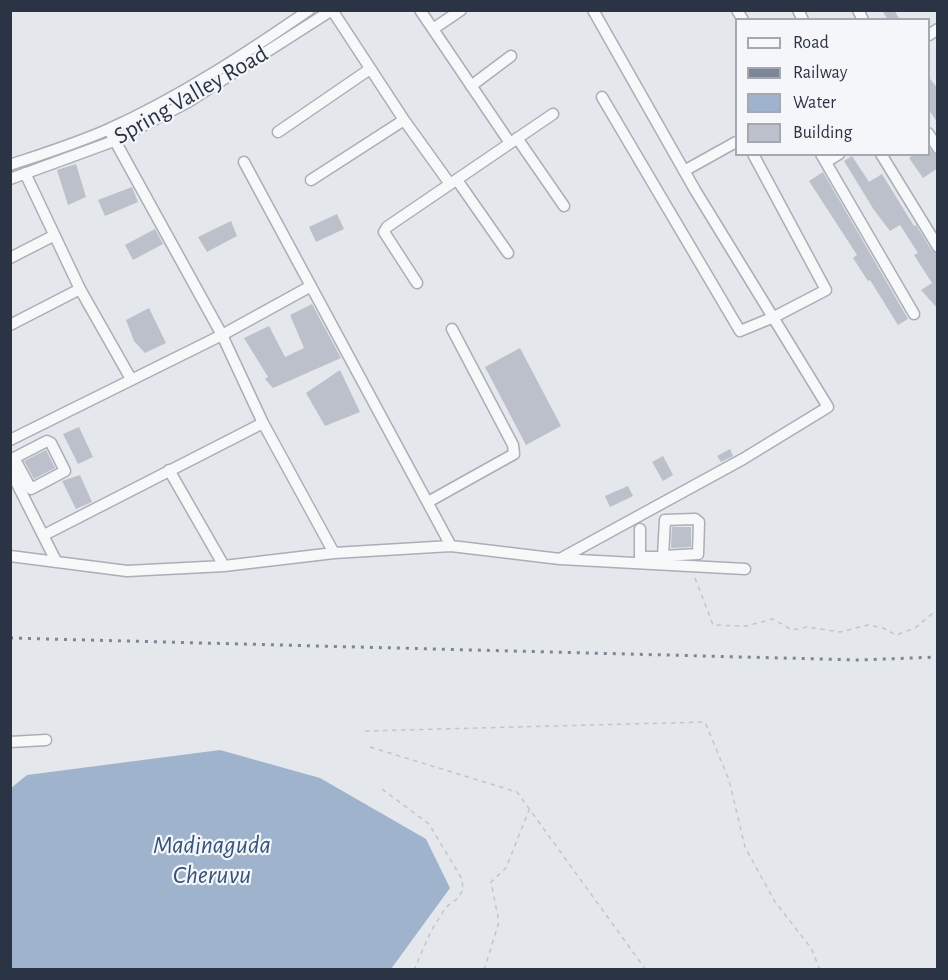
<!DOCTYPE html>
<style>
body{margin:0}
#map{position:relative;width:948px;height:980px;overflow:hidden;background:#e4e7ec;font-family:"Alegreya Sans",sans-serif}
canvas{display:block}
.frame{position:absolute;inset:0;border:12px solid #2b3445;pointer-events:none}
.legend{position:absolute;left:735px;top:18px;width:195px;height:138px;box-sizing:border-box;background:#f4f6f9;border:2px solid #a4a8b1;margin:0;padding:8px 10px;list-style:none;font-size:18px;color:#2b3445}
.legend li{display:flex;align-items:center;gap:12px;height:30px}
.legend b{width:30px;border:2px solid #a4a8b1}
</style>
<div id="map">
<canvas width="948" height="980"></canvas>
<div class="frame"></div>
<ul class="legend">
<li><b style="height:8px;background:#f7f8fa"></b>Road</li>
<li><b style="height:8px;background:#7d8696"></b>Railway</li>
<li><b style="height:16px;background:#9fb4cc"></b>Water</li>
<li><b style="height:16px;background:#bbc0ca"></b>Building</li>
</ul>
</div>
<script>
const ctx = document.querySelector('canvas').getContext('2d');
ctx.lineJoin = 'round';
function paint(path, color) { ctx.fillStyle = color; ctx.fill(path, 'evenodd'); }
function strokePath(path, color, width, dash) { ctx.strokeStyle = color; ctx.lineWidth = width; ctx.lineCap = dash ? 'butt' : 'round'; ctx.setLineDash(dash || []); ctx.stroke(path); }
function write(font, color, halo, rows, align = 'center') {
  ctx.font = font + ' "Alegreya Sans",sans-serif'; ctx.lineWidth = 4.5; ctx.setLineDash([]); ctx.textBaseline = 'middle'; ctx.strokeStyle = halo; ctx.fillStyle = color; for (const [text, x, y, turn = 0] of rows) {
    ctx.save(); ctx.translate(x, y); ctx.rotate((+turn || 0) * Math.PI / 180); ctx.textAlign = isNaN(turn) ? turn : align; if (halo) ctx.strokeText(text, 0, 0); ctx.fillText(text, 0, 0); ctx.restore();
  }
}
paint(new Path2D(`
 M220 750 320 778 426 839 450 888 391 969H11V788L27 775Z`), '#9fb4cc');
paint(new Path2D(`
 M882 10H894L900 20H888Z
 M928 76 938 89V123L928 109Z
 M928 147 938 156V168L923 178 909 158 914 154H928Z
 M852 156 869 182 882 174 914 226 916 225 932 251 938 254V309L921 290 932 283 914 255 918 253 900 225 890 231 874 210 844 161Z
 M76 164 86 197 68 205 57 170Z
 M823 172 908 319 898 325 870 280 868 281 853 258 857 255 809 181Z
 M132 187 138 202 105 216 98 200Z
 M337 214 344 229 316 242 309 227Z
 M231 221 237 236 207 252 198 237Z
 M155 229 163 244 133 260 125 245Z
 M312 304 341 358 273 388 265 379 268 377 244 338 269 326 285 357 304 348 290 315Z
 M149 308 166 343 145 353 134 341 126 320Z
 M520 348 561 426 526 445 485 367Z
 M340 370 360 412 325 426 306 393Z
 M79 427 93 457 78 464 63 434Z
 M730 449 733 456 721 462 717 456Z
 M46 450 55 468 34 479 24 461Z
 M663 456 673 475 663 481 652 462Z
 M80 475 92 502 76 509 62 481Z
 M628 486 633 496 610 507 605 496Z
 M672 527H691V547L671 548Z`), '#bbc0ca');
const minor = new Path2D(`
 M332 10 404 120 450 184
 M420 10 510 143
 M737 10 743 20
 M798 10 803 20
 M858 10 863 20
 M433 29 461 10
 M929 35 938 29
 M471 86 511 56
 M602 97 740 331 774 317 826 290 753 154
 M109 130 222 335 263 423 334 553
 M278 132 370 69
 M928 133 938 148
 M517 138 564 206
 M821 154 914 314
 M881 154 938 247
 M244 162 451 546
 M826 162 839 154
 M10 165C43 154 78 143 109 129 180 97 245 54 309 10
 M684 171 736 142
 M25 173 80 289 131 379
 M10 179 114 141 188 102 332 10
 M311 180 404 120
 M457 180 508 253
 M10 258 53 236
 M417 283 384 232 387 227 553 114
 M10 325 80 289
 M10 440 222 335 311 286
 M47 441 51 443 65 471 31 489 14 458Z
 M10 470 56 561
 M169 470 224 566
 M428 502 514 454 513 445 452 329
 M695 519 699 522 698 554 663 556 665 520Z
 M640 529V557H658
 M44 535 263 423
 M10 556 127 571 224 566 334 553 451 546 560 559 745 569
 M560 559 743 459 828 407 695 190 593 10
 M10 742 46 740`);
strokePath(minor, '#a9aeb7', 13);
strokePath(new Path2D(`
 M695 578 713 625 746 626 773 619 792 630 807 627 840 632 868 625 883 628 896 635 915 628 933 613H938
 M365 731 705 722 729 780 745 847 775 902 811 948 820 970
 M370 747 517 792 646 970
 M382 789 429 824 462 879 463 890 457 899 446 907 431 931 414 970
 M484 970 499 922 491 882 506 868 529 810`), '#c2c5cb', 1.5, [4.5, 4.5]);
strokePath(minor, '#f7f8fa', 10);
strokePath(new Path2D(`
 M10 638 859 660 938 657`), '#7d8696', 3, [3, 6]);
write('24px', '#2b3445', '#f4f6f9', [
 ["Spring Valley Road",191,95,-30]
]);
write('italic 26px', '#34527a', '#f4f6f9', [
 ["Madinaguda",212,845],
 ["Cheruvu",212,875]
]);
</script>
